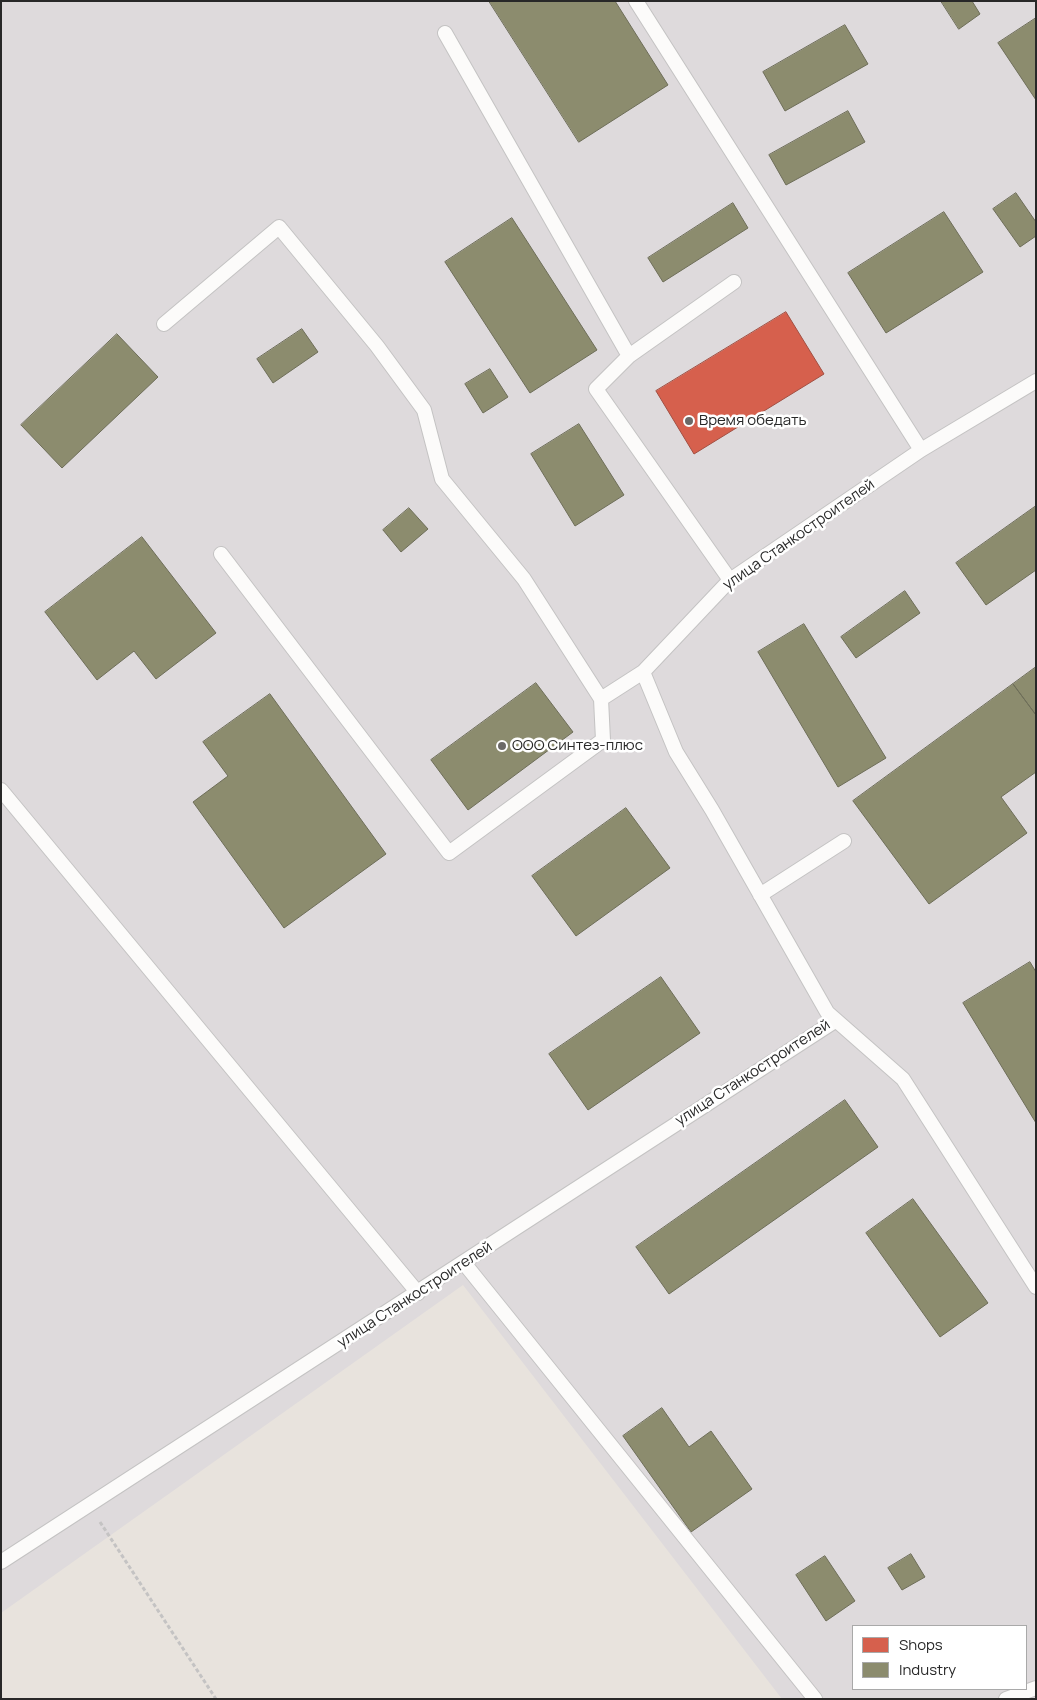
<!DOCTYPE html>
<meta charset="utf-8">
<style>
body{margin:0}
#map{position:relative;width:1037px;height:1700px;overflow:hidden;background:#e8e3dd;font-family:Manrope,sans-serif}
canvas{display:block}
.frame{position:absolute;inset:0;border:2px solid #282828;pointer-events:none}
.legend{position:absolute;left:852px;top:1625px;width:175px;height:65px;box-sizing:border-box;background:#fff;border:1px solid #a9a9a9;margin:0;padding:6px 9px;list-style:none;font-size:15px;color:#282828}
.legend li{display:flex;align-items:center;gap:10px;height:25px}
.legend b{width:25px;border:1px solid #a9a9a9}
</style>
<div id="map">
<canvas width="1037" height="1700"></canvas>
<div class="frame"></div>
<ul class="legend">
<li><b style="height:14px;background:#d6604d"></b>Shops</li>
<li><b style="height:14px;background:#8c8c6e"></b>Industry</li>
</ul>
</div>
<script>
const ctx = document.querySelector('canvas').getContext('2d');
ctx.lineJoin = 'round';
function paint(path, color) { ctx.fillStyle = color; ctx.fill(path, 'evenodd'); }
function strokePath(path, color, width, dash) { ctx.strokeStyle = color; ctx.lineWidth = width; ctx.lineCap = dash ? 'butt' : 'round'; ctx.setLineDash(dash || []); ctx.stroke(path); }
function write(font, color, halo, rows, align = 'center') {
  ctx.font = font + ' Manrope,sans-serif'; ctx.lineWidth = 5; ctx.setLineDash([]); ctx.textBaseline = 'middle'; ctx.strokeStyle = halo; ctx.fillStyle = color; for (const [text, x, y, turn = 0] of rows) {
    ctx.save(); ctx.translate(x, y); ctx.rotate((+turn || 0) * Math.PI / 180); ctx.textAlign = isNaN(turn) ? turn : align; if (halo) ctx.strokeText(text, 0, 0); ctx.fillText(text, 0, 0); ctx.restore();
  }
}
paint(new Path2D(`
 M1 1H1036V1699H782L463 1285 1 1613ZM853 1626H1026V1689H853Z`), '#dedadc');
const shops = new Path2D(`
 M786 312 824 374 694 454 656 391Z`);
paint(shops, '#d6604d');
strokePath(shops, '#a24f42', 1);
const industry = new Path2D(`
 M489 1H615L668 85 579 142Z
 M941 1H972L980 14 959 29Z
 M1036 18V100L998 43Z
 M845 25 868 64 785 111 763 72Z
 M848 111 865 142 786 185 769 155Z
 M1016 193 1036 222V236L1020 247 993 209Z
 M733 203 748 228 663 282 648 258Z
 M944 212 983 272 886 333 848 273Z
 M512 218 597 350 530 393 445 262Z
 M302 329 318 352 273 383 257 359Z
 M117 334 158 377 62 468 21 425Z
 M490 369 508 397 483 413 465 384Z
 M579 424 624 495 575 526 531 454Z
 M1036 506V570L986 605 956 563Z
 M409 508 428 529 401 552 383 530Z
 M142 537 216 633 156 679 134 651 97 680 45 612Z
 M905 591 920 613 856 658 841 637Z
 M804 624 886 758 838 787 758 652Z
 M1036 667V715L1013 684Z
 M536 683 573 732 468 810 431 760Z
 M1013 684 1036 715V772L1001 797 1027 833 929 904 853 801Z
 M270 694 386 854 284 928 193 802 228 776 203 742Z
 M626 808 670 868 576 936 532 876Z
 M1030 962 1036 972V1123L963 1003Z
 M661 977 700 1033 588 1110 549 1054Z
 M845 1100 878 1147 669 1294 636 1247Z
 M913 1199 988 1303 940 1337 866 1233Z
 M662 1408 689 1447 711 1431 752 1489 691 1532 623 1436Z
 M911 1554 925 1577 902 1590 888 1568Z
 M825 1556 855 1601 826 1621 796 1575Z`);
paint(industry, '#8c8c6e');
strokePath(industry, '#6e6e59', 1);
const service = new Path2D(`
 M636 1 921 450
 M445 33 629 356 596 389 730 580
 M164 324 279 227 377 346 424 410 442 479 524 579 601 699 643 672
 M629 356 734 282
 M221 554 449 853 603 740 601 699
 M1 790 418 1293
 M760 895 844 841
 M829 1014 903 1079 1036 1287
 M464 1263 815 1699
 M1 1562 835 1021 827 1012 712 810 676 752 643 672 730 580 921 450 1036 381
 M1006 1699 1036 1688`);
strokePath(service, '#c4c3c3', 16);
strokePath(new Path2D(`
 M100 1522 216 1699`), '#c4c3c3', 3, [4, 2.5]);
strokePath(service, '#fcfbfa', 14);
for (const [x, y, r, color] of [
 [689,421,5,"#6b6967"],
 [502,746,5,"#6b6967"]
]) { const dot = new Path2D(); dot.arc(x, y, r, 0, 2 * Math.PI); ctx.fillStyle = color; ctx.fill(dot); strokePath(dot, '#fff', 2); }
write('15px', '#282828', '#fff', [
 ["Время обедать",699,421],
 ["ООО Синтез-плюс",512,746]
], 'left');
write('15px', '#282828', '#fff', [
 ["улица Станкостроителей",799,535,-35],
 ["улица Станкостроителей",753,1073,-33],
 ["улица Станкостроителей",415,1295,-33]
]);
</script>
